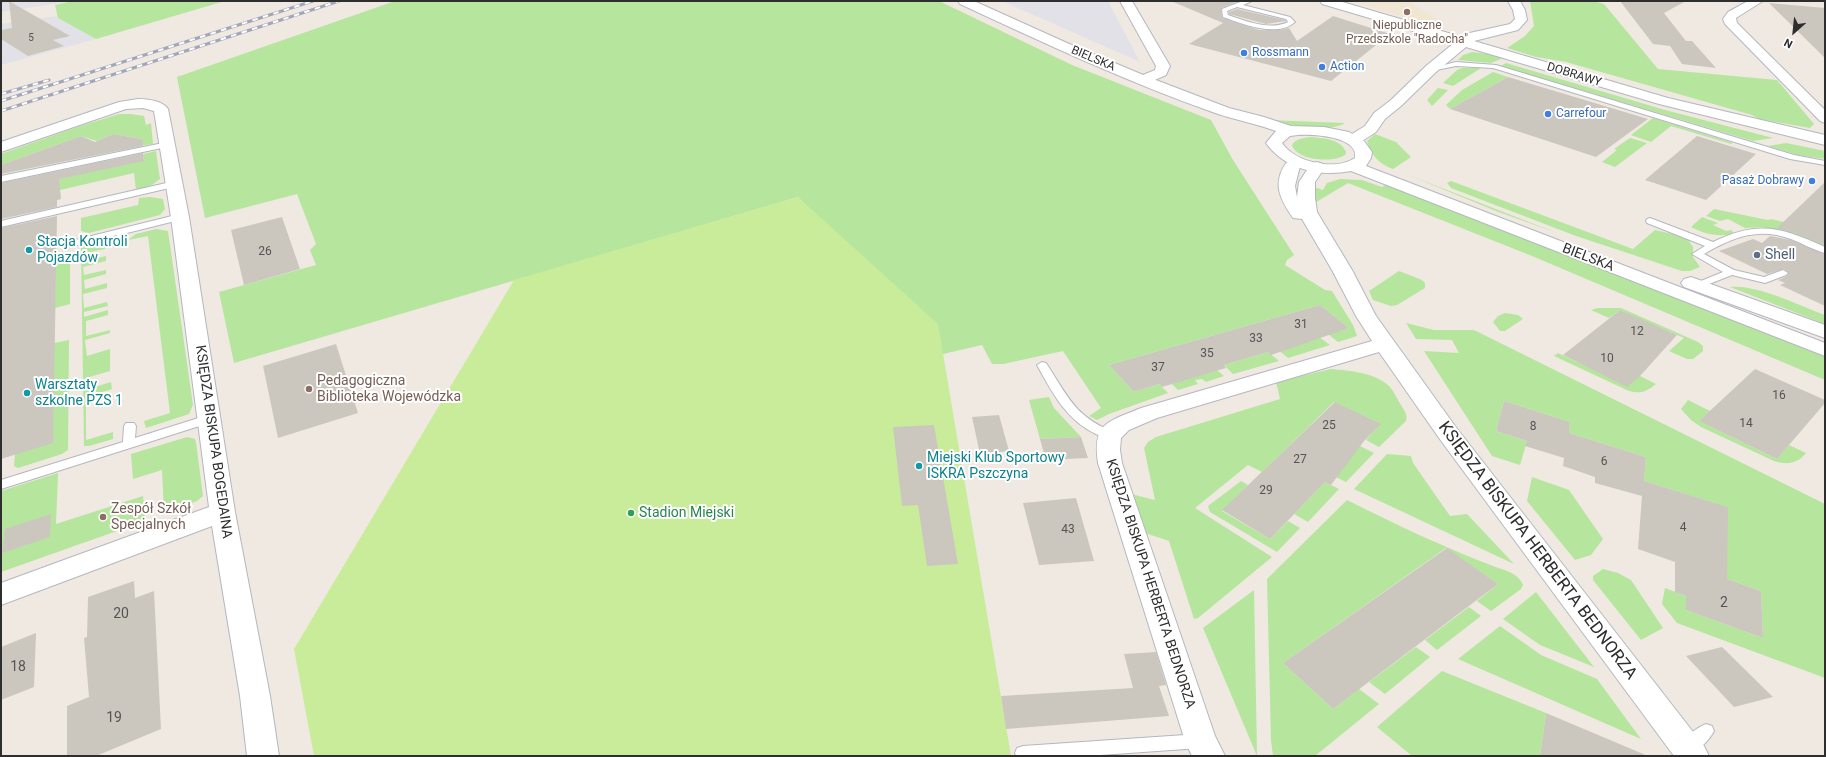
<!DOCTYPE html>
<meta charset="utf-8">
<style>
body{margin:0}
#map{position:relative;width:1826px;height:757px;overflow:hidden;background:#efe9e1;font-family:Roboto,sans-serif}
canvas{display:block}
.frame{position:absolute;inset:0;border:2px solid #2e2e2e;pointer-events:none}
.north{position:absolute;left:1774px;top:12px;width:40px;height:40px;-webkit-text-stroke:3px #fff;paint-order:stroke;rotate:207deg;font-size:11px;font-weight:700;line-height:16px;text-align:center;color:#2e2e2e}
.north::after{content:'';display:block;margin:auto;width:14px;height:18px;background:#2e2e2e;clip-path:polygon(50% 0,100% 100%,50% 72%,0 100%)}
</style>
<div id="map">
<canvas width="1826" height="757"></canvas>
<div class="frame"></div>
<div class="north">N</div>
</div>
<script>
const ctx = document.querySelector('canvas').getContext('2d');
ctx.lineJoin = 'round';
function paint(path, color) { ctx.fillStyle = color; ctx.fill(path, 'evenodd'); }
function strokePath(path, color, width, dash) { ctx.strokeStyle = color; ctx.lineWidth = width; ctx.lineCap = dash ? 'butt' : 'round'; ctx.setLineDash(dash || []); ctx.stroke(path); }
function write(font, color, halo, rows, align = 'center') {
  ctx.font = font + ' Roboto,sans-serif'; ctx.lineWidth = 4; ctx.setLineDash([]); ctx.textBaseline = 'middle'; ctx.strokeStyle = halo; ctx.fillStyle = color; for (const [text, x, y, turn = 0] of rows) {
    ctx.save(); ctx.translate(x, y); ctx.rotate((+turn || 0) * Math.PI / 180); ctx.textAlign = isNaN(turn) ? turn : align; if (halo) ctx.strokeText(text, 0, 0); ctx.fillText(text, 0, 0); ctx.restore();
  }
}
paint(new Path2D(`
 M1 1H73L1 12Z
 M1002 1H1108L1140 62Z
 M57 16 58 18 96 39 1 65V24Z`), '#e3e1e8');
paint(new Path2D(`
 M1352 1H1409L1442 23 1434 26Z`), '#f0e6d1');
paint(new Path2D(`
 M73 1H225L96 39 58 18 55 5Z
 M395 1H939L1072 65 1211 120 1233 160 1294 255 1287 260 1285 265 1325 290 1332 291 1353 325 1357 336 1338 342 1328 334 1349 328 1320 305 1109 365 1134 392 1159 384 1168 393 1109 414 1097 420 1089 416 1101 408 1063 351 1003 364H992L982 345 943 354 798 197 234 363 219 292 316 265 310 250 316 244 297 194 205 218 177 77Z
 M1530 1H1593L1604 4 1658 69 1777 80 1814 124 1810 128 1759 119 1752 115 1566 62 1536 57 1507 48 1525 36 1534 26Z
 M1472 52 1488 54 1503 58 1491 63 1458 60 1463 55Z
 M1506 63 1665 110 1773 138 1753 141 1501 66Z
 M1462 68H1481L1453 86 1443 83 1457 70Z
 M1493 72 1508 77 1450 109 1446 105 1462 90Z
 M1438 88 1448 90 1432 106 1427 100Z
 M119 114H131L144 116 146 125 151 123 153 144 127 147 142 139 113 134 97 141 81 136 1 165V154L77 127Z
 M1653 118 1733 143 1731 144 1671 126 1651 142 1631 135Z
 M1267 120 1345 123C1331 133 1284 125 1267 120Z
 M1375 134 1396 142 1411 157 1393 169C1379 164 1371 155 1367 141Z
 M1311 137C1323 138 1341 139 1346 152L1345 155C1333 163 1297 161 1292 145 1296 138 1304 138 1311 137Z
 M1630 138 1647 143 1615 167 1602 162 1617 150 1614 149Z
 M1786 143 1825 151V159L1798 155 1768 146Z
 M156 151 160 179 152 185 136 190 134 173 60 190V187L1 191 144 160 143 154Z
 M1406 174 1557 233 1496 211Z
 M1340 179 1362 180 1382 187 1387 184 1825 355V380L1532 256 1348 183 1313 204 1314 187 1323 190 1327 183Z
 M1451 181 1633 249 1655 230 1686 237 1693 247V257L1700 267 1690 271H1682L1576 236 1451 188 1447 183Z
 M150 197 163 199 165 209 160 215 89 233 81 231V218L138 205 139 198Z
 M1714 209 1768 220 1771 219 1825 232V247L1783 231 1762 227 1745 228 1728 219 1720 221 1706 216Z
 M1702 217 1718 223 1713 225 1726 231 1731 230 1734 233C1721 238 1704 234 1691 227Z
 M156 229 168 231 193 405 189 414 146 428 144 421 170 413 148 236 128 240 136 234Z
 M105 241V249L84 253 83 262 106 256V261L83 267 84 275 106 270V274L84 280 85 289 107 283V288L83 294 84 308 107 302 108 306 84 312V317L108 310V315L86 321V336L110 330V333L85 340 87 356 110 349V371L86 378 85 390 111 382 112 389 86 397V440L113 432V439L89 446H84L81 247Z
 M70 254V304L55 308 56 257Z
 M1399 271 1422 280 1425 283V288L1397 305 1391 306 1373 300 1369 291Z
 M1730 287C1757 284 1800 306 1825 315V324Z
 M1598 308H1621L1698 342 1703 346V351L1693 359H1687L1669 351 1684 338 1656 326 1655 327 1620 310 1609 318 1591 310Z
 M1505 313 1518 315 1523 319 1505 331H1500L1493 322 1498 316Z
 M1406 323 1434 330H1474L1825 504V678L1677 623 1662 604 1665 588 1686 596V610L1763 638 1761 591 1727 579V507L1644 481 1646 457 1569 433 1570 422 1504 401 1496 431 1527 441 1520 465 1492 456 1424 351 1459 353 1452 340 1416 339Z
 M1319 337 1330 345 1288 358 1277 349Z
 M69 340 68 450 62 454 18 468 14 466 15 454 54 343Z
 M1268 352 1279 361 1233 374 1224 365Z
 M1558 353 1583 365 1586 364 1640 376 1656 384C1646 392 1641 394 1629 391L1554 356Z
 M1331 369C1350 371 1374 372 1389 386 1394 391 1397 399 1401 405 1404 410 1408 415 1406 421L1379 447 1366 440 1380 424 1334 402 1262 472 1248 465 1195 508 1272 557 1198 618 1194 619 1169 541 1142 532 1131 494 1155 500 1144 448 1148 442 1156 437 1280 399 1276 382Z
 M1217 370 1224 376 1206 382 1202 379 1195 380 1198 384 1178 390 1169 381Z
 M1049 397 1054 408 1081 437 1040 439 1029 400Z
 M1688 400 1710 411 1699 421 1777 459 1789 445 1806 453C1797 464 1787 465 1774 461L1701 427 1691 420 1681 409Z
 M187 437 195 439 196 442 203 496 197 501 164 513 162 470 133 479 131 454Z
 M1360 446 1374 453 1346 482 1332 475Z
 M1387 454 1411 456 1413 463 1450 516 1467 514 1514 564 1354 489Z
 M58 473 56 524 143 496 145 521 1 572V491Z
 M1532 477 1569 490 1603 539 1591 555 1575 560 1527 501Z
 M1241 481 1248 485 1222 511 1270 539 1288 521 1300 528 1277 552 1210 512 1208 506Z
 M1325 482 1339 489 1308 522 1294 514Z
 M1347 500C1395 524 1443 547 1493 566 1503 570 1519 573 1523 585L1521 589 1491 611 1477 601 1498 584 1446 548 1283 663 1333 709 1359 689 1379 704 1315 756H1273L1271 740 1267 579Z
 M1603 569 1618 573 1631 580 1663 628 1641 640 1593 580V576Z
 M1254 590 1257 756 1203 628Z
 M1536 592 1594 667 1540 645 1503 619Z
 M1469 607 1481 616 1437 650 1425 640Z
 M1500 626 1541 655 1597 679 1641 739 1458 659Z
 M1416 647 1430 657 1385 694 1369 682Z
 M1442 671 1546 713 1540 756H1412L1377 727Z`), '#b6e59e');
paint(new Path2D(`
 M798 197 938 324 1011 756H314L294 649 514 280Z`), '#c9ec9a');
paint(new Path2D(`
 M9 1 70 36 53 40 64 46 28 56 1 39V30L12 28Z
 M1171 1H1239L1221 8 1222 18 1259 30H1279L1289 28 1297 41 1333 16 1390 34 1331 81 1189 44 1223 23Z
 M1620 1H1686L1664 13 1686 41H1692L1716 68 1682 64 1670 46 1653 44Z
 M1769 3 1825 8V58Z
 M1237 9 1285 20 1286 21 1266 24 1229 14V12Z
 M1508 77 1648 119 1596 157 1450 109Z
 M113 134 142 139 143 146 1 174V165L81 136 95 142Z
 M1697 136 1756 154 1706 200 1645 180Z
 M143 153 144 161 59 179 61 199 57 200V207L1 219V183Z
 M1825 182V245L1796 233 1777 228Z
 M57 216 53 443 1 459V228Z
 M282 217 300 269 244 285 231 230Z
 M1770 236 1791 240 1825 254V306L1780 285 1785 283 1778 280 1787 276 1789 273 1784 269 1767 274 1719 251 1753 239 1762 243Z
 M1320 305 1349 328 1271 355 1268 352 1224 365 1226 368 1162 387 1159 384 1134 392 1109 365Z
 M1620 310 1677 335 1640 376 1627 387 1563 355Z
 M336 344 358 413 278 438 263 366Z
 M1755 369 1825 400V403L1777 459 1699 421Z
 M1504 401 1570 422 1569 433 1646 457 1644 481 1728 507 1727 579 1761 591 1763 638 1686 610V596L1675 592V562L1638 549 1642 496 1595 483V477L1563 466 1564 458 1525 446 1527 441 1496 431Z
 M1335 402 1381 424 1364 441 1331 485 1325 482 1270 539 1222 510Z
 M999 415 1009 451 980 454 972 417Z
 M934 425 958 564 927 566 918 505 902 506 893 427Z
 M1081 437 1088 458 1046 460 1040 439Z
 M1076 498 1094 561 1039 565 1023 503Z
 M51 514 50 537 2 553 5 529Z
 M1447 548 1498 584 1333 709 1283 663Z
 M134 581 135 598 154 591 161 729 96 756H67V706L89 697 84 638 87 637 88 597Z
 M36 633 34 687 1 700V647Z
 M1722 647 1773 697 1734 707 1686 656Z
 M1156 652 1166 685 1159 686 1169 716 1006 729 1001 696 1133 688 1124 654Z
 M1546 713 1648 756H1540Z`), '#cbc7bf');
const lane = new Path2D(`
 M1243 1H1252L1243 5 1290 17 1295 22C1277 38 1243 24 1223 17L1222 9ZM1237 7 1286 19 1288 22C1270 31 1246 21 1228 15L1227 11Z
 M1456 62 1496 65 1794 155 1825 161V165L1790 159 1493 68 1456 66 1431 71 1428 69Z
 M168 142H171V146L1 182V176Z
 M175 181 178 182V186L1 227V221Z
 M180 214 184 217 183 219 127 233 122 245 119 246 114 243 117 235 66 248 61 245 63 243Z
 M1650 218 1713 242C1758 220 1781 227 1825 247V253C1813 250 1802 243 1791 239 1758 227 1733 237 1704 254L1734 270 1764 277 1783 270 1788 273 1786 275 1765 283 1732 275 1699 288 1696 287 1694 285 1696 283 1723 272 1692 254 1705 246 1647 223 1646 221 1647 219Z
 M1042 362 1046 363C1068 396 1073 415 1113 432L1115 435 1113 438C1107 440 1102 436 1096 434 1066 420 1052 392 1037 365Z
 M208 415 212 416 214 419 212 422 1 489V480L123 442 124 426 126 423H134L136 426 135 438Z
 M1706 724 1712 726 1714 731C1709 741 1697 752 1687 755L1681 753 1679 748C1683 738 1696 728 1706 724Z
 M1200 734 1206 736 1208 741 1206 746 1200 748 1086 756H1016L1015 753 1017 748 1023 746Z`);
const street = new Path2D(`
 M1120 1H1132L1170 66 1166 75 1148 83H1138L1136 80 1138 77 1155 70 1156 66Z
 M1320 1H1339L1462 37 1465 34 1510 24 1515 19 1513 10 1508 1H1520L1525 10 1527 20 1518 30 1474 41 1668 98 1825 135V145L1659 104 1466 47 1436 72 1401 106 1385 119 1376 132 1359 143 1353 145 1347 143 1345 140 1347 137 1365 126 1374 113 1391 100 1426 66 1454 43 1322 4Z
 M1748 1H1763L1736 18 1737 23 1825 110V123L1820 121 1725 24 1723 19 1728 12Z
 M138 99C148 99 163 101 168 109L189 217 235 512 270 696 279 756H247L240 696 212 526 1 605V583L209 507 171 217 154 111 143 108 126 109 1 152V142L119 102Z
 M1292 161 1298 163 1300 166 1295 186 1297 197 1299 182 1311 164 1317 162 1323 164 1325 167 1315 182V198L1317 212 1352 270 1376 316 1455 426 1704 746 1709 756H1674L1439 438 1379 352 1157 418 1129 430 1121 438 1120 450 1122 463 1215 736 1225 756H1192L1185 741 1098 463C1092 422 1108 422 1141 408L1372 341 1356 316 1332 270 1302 219 1293 218C1280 199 1272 184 1286 163Z`);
const secondary = new Path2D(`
 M958 1H974L1067 43 1148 77 1229 108 1264 117 1291 126 1324 127 1349 132 1364 141 1372 152 1371 158 1366 166 1825 343V356L1351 171C1320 177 1285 170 1266 143L1276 131C1257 124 1237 120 1218 114 1129 83 1044 43 960 4ZM1298 135C1312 134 1359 136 1355 158 1335 171 1296 163 1282 143L1290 136Z
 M1691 277 1825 325V338L1684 287 1681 283 1684 279Z`);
strokePath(lane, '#b4b7c1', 2);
strokePath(street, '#b4b7c1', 2);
strokePath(secondary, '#b4b7c1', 2);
paint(lane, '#fff');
paint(street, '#fff');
paint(secondary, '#fff');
const rail = new Path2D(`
 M1 94 49 80
 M1 101 313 1
 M1 111 339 1`);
strokePath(rail, '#a3a6b8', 3);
strokePath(rail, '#fff', 2, [5.5]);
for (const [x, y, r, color] of [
 [1407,12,4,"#8d6e63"],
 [1244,53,4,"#3f7fe0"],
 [1322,67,4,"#3f7fe0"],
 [1548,114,4,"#3f7fe0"],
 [1812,181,4,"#3f7fe0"],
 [29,250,4,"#0f9aa8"],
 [1757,255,4,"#5c6f8a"],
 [309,389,4,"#8d6e63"],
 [27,393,4,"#0f9aa8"],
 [919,466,4,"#0f9aa8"],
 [631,513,4,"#2e9e5b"],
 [103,517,4,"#8d6e63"]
]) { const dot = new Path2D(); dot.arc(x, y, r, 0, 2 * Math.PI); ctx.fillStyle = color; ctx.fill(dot); strokePath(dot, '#fff', 1.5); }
write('10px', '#555452', null, [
 ["5",31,38]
]);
write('12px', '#785e54', '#fff', [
 ["Niepubliczne",1407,26],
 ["Przedszkole \"Radocha\"",1407,40]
]);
write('12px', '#366cbe', '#fff', [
 ["Rossmann",1252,53],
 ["Action",1330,67],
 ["Carrefour",1556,114],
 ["Pasaż Dobrawy",1804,181,"right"]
], 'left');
write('12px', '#2e2e2e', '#fff', [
 ["BIELSKA",1093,59,23],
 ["DOBRAWY",1574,75,17]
]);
write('12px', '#555452', null, [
 ["26",265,252],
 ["31",1301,325],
 ["12",1637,332],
 ["33",1256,339],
 ["35",1207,354],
 ["10",1607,359],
 ["37",1158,368],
 ["16",1779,396],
 ["14",1746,424],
 ["25",1329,426],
 ["8",1533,427],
 ["27",1300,460],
 ["6",1604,462],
 ["29",1266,491],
 ["4",1683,528],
 ["43",1068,530]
]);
write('14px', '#0d838f', '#fff', [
 ["Stacja Kontroli",37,242],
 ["Pojazdów",37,258],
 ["Warsztaty",35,385],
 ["szkolne PZS 1",35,401],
 ["Miejski Klub Sportowy",927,458],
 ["ISKRA Pszczyna",927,474]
], 'left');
write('14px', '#4e5e75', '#fff', [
 ["Shell",1765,255]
], 'left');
write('14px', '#2e2e2e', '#fff', [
 ["BIELSKA",1588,258,21],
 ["KSIĘDZA BISKUPA BOGEDAINA",213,442,82],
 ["KSIĘDZA BISKUPA HERBERTA BEDNORZA",1150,584,72]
]);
write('14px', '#785e54', '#fff', [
 ["Pedagogiczna",317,381],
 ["Biblioteka Wojewódzka",317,397],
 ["Zespół Szkół",111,509],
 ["Specjalnych",111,525]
], 'left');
write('14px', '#27864d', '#fff', [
 ["Stadion Miejski",639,513]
], 'left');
write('14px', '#555452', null, [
 ["2",1724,603],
 ["20",121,614],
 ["18",18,667],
 ["19",114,718]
]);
write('17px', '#2e2e2e', '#fff', [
 ["KSIĘDZA BISKUPA HERBERTA BEDNORZA",1537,551,53]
]);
</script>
